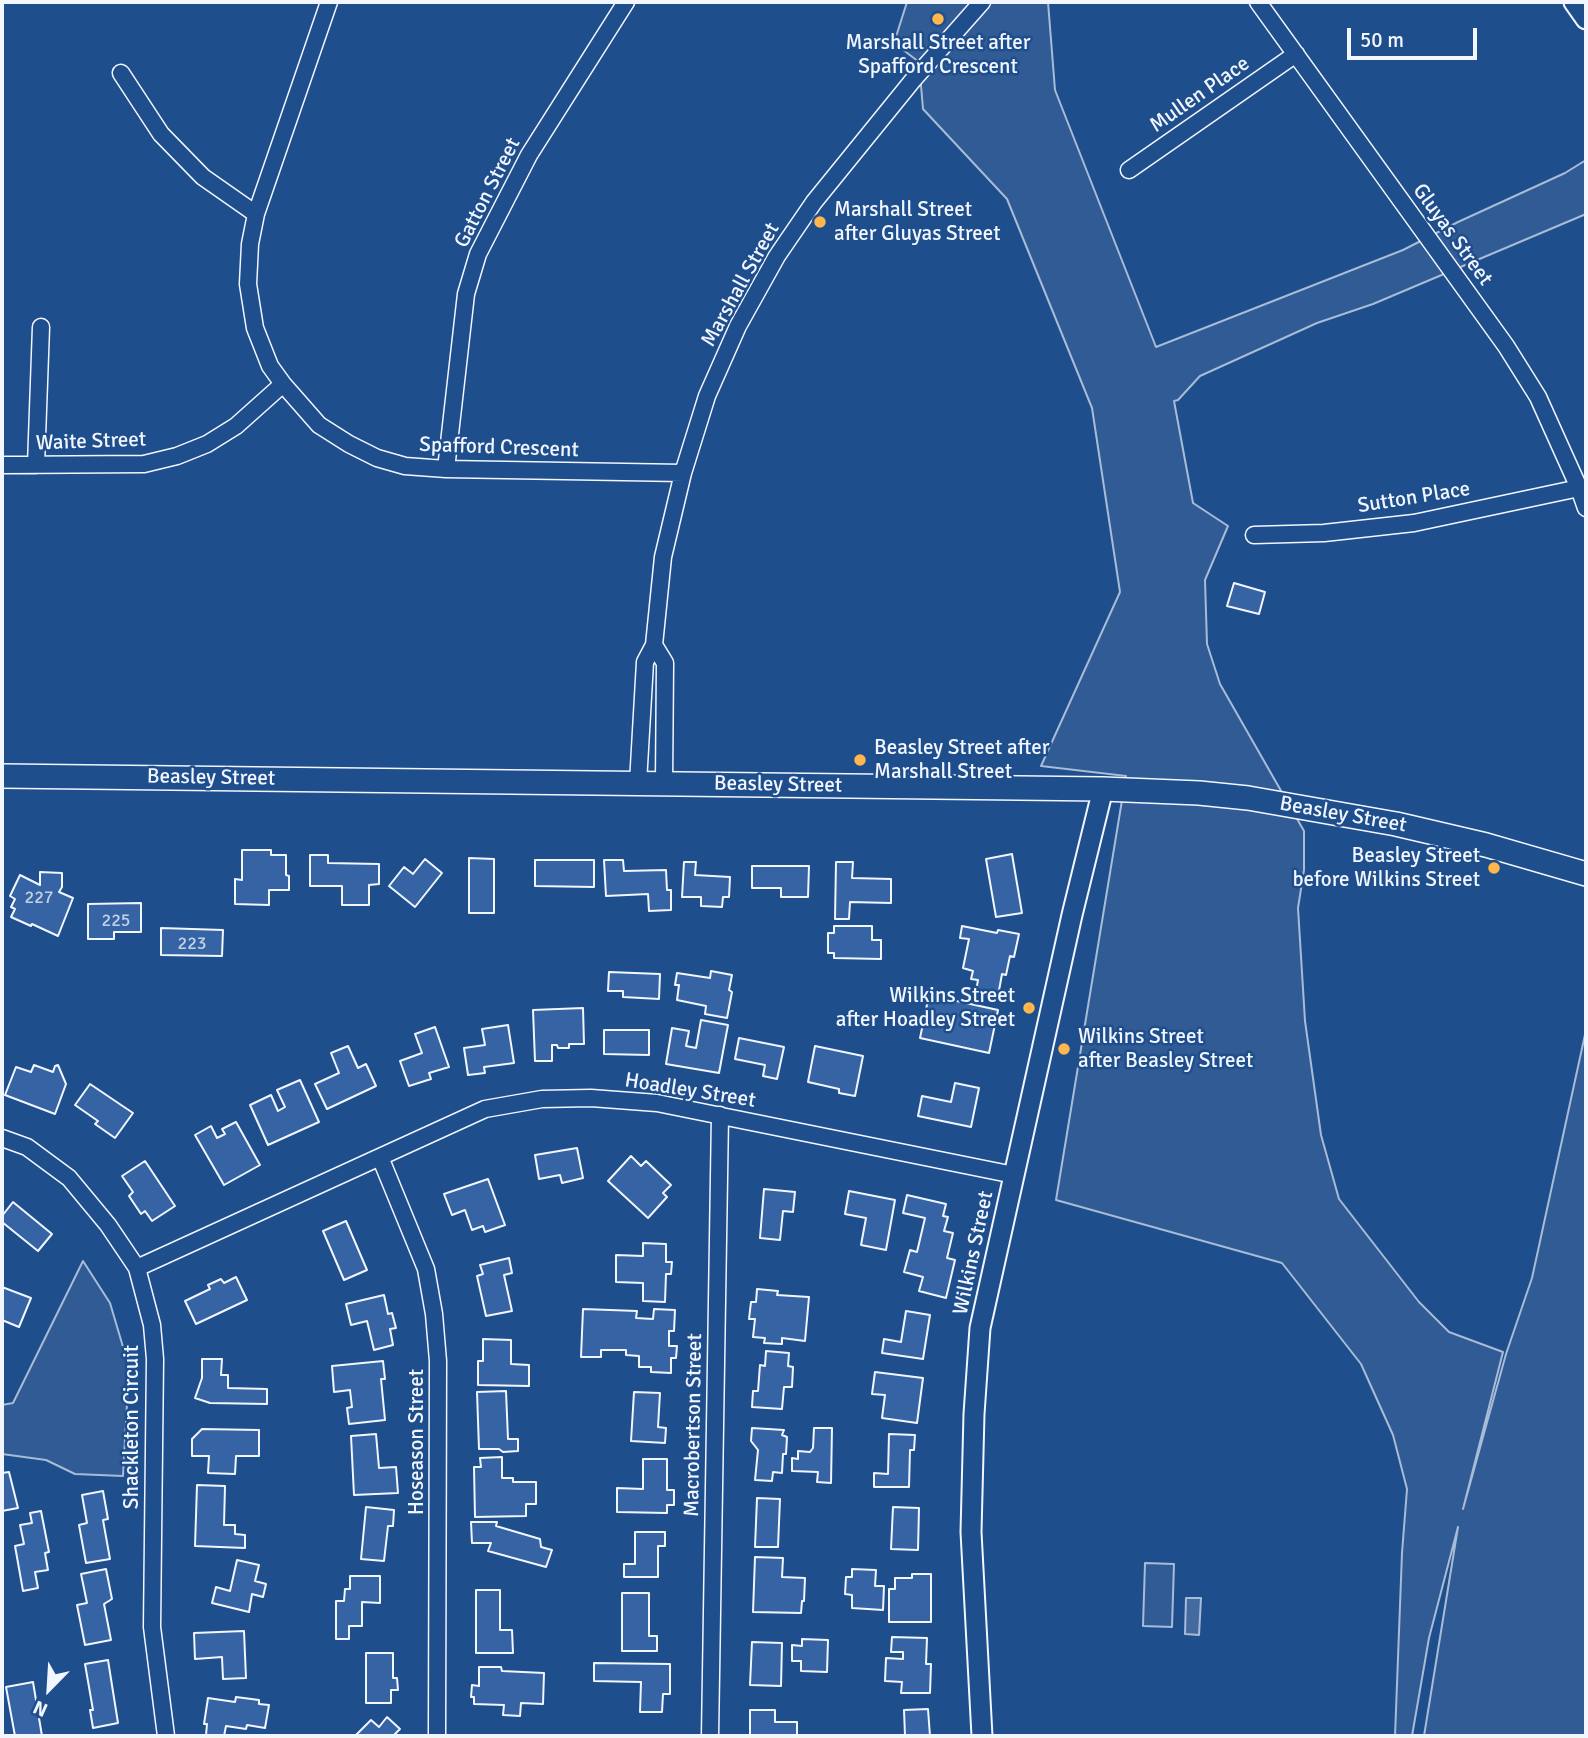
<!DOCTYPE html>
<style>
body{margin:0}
#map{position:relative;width:1588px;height:1738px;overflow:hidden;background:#1f4e8c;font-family:Signika,sans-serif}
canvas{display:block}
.frame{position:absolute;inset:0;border:4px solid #f2f6ff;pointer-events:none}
.north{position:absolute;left:14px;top:1654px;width:70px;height:70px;-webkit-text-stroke:5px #1f4e8c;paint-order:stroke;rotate:204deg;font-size:19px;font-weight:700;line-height:28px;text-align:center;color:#f2f6ff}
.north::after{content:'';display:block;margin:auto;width:24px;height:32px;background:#f2f6ff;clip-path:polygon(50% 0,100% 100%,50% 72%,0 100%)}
.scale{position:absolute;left:1347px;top:28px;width:130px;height:32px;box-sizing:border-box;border:4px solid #f2f6ff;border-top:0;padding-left:9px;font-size:21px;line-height:24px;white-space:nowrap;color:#f2f6ff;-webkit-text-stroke:5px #1f4e8c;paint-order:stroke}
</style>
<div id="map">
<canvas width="1588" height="1738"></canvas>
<div class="frame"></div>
<div class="north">N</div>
<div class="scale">50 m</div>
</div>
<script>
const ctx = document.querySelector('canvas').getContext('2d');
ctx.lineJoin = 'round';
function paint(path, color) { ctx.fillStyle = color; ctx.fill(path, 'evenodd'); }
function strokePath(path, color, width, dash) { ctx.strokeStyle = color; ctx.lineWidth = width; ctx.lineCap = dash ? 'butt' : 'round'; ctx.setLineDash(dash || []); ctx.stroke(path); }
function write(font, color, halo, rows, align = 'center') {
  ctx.font = font + ' Signika,sans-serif'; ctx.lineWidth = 5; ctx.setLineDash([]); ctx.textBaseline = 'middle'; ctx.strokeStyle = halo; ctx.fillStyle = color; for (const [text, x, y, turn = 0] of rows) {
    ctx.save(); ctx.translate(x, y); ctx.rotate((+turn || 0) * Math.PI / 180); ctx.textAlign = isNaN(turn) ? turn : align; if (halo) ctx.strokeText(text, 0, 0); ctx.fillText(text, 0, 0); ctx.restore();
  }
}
const built = new Path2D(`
 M907 2H1048L1055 90 1156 347 1403 250 1458 222 1565 173 1586 160V214L1373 304 1317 323 1200 376 1178 400 1174 401 1193 503 1228 526 1205 580 1207 644 1220 684 1304 831V870L1298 908 1305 1021 1321 1135 1339 1199 1419 1302 1449 1332 1503 1352 1463 1509 1506 1354 1532 1278 1586 1030V1736H1424L1458 1527 1429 1638 1412 1736H1395L1402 1553 1407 1489 1393 1435 1361 1364 1282 1263 1056 1200 1126 776 1041 766 1120 592 1092 408 1007 199 923 109 919 62 894 43Z
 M83 1261 110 1303 129 1367 123 1476 75 1474 46 1460 2 1454V1405L13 1403Z
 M1145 1563 1174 1564 1172 1627 1143 1626Z`);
paint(built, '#305b95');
strokePath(built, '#a8bbd7', 2);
const water = new Path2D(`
 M1186 1598H1201L1199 1635 1185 1634Z`);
paint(water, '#446ba0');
strokePath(water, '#a8bbd7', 2);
const building = new Path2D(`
 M1234 583 1265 592 1259 614 1227 606Z
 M242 850H271V855H286V875L289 876V890H269V905L235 904V879L242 880Z
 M1012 854 1022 913 996 917 986 859Z
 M310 855H328V863L379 864V884L369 885V905H342V886H310Z
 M469 858 494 859V913H469Z
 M425 859 442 873 415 907 389 886 404 867 413 874Z
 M535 860H594V887L535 886Z
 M604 860H623L624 871 666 870 667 890H671V910L649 911 648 894 606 896Z
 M684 862H696L695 875 730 877 729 897H723L722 907 701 906V897H682Z
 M836 862H853L852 878 891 879V903L850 902 849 919H835Z
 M752 866H809L808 897H781V888H752Z
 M40 872 62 873V887L59 892 73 898 58 936 32 924 31 926 11 917 15 909 11 907 15 899 10 896 20 875 40 885Z
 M141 903V932H114V939H88V904Z
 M834 926H872V940H881V959L834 958V953H828V933H834Z
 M962 926 997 933 998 930 1019 934 1014 957 1010 956 1006 975 1002 974 998 996 976 991 978 980 971 979 973 971 963 968 969 939 960 938Z
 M161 928 223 930 222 956 161 955Z
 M711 971 732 975 729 990 732 992 727 1018 705 1014 706 1006 677 1000 679 985H675L677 973 710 978Z
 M609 972 660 974 659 999 623 997V991H608Z
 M929 995 998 1010 989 1053 920 1038Z
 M583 1008 584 1044H569V1048H558L557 1045H552V1061H535L533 1010Z
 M701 1020 728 1025 719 1073 666 1064 672 1028 689 1031 686 1046 696 1048Z
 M508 1025 514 1063 484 1067 485 1073 468 1075 464 1048 485 1045 482 1029Z
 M435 1027 449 1067 429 1073 431 1079 409 1086 400 1061 422 1053 415 1034Z
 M604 1030H649V1055L604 1054Z
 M739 1038 784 1047 777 1079 763 1076 765 1065 735 1059Z
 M348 1046 358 1068 366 1064 376 1086 327 1109 315 1084 339 1073 331 1053Z
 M815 1046 863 1056 855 1096 839 1093V1089L808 1082Z
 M34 1065 53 1072 55 1066 58 1065 66 1084 55 1114 5 1095 16 1067 31 1072Z
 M300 1080 319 1122 268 1145 250 1105 271 1095 278 1111 285 1107 277 1090Z
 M955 1083 979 1088 971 1127 918 1116 922 1096 951 1102Z
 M90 1084 133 1113 115 1138 95 1124 98 1121 75 1105Z
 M236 1122 260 1165 224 1185 195 1135 211 1126 217 1138 225 1134 222 1129Z
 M577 1148 583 1178 562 1183 560 1175 539 1179 535 1155Z
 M631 1156 641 1166 646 1161 671 1185 663 1193 667 1197 648 1218 608 1181Z
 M145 1161 175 1206 152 1221 145 1211 141 1214 129 1196 133 1192 122 1176Z
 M488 1179 505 1225 485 1232 483 1226 472 1230 465 1210 452 1215 444 1194Z
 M764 1189 795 1192 793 1212 783 1211 780 1240 760 1238Z
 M849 1191 895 1200 886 1250 861 1245 866 1218 845 1214Z
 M907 1195 946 1204 943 1216 948 1217 944 1231 953 1233 947 1258 955 1260 946 1298 919 1291 923 1277 904 1272 910 1250 917 1252 925 1218 903 1213Z
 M13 1202 52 1234 38 1251 2 1222V1216Z
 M346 1221 367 1270 344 1280 323 1231Z
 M643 1243 666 1244V1262H672L671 1274H666L665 1302 643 1301V1283L616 1282V1255L643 1256Z
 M509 1258 512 1273 504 1275 512 1311 486 1316 477 1276 483 1274 480 1265Z
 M236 1277 247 1300 196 1324 185 1301 210 1289 208 1285 221 1279 224 1283Z
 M2 1287 31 1298 19 1327 2 1320Z
 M757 1289 778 1291 777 1295 809 1297 805 1341 782 1338V1344L764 1343 765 1338 753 1337 755 1319H749L751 1302H756Z
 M384 1295 388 1314 392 1313 396 1328 390 1329 393 1345 374 1350 367 1321 351 1325 346 1304Z
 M583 1309 637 1311 636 1318 653 1319 654 1309 675 1310 674 1331H669V1346H677L676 1358H671V1373L651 1372V1367H639V1356L626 1355V1350H601V1357H581Z
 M906 1311 930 1315 923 1359 882 1353 884 1339 901 1342Z
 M483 1339 511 1340V1364L529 1365V1386L478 1385V1361H483Z
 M766 1351 789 1353 788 1366 793 1367 792 1387H784L782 1409 752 1407 753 1391H758L760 1365 765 1366Z
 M202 1359H222L221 1375H228V1388L267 1389V1404L210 1403 195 1398 202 1378Z
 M383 1361 385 1379H381L385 1420 349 1424 347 1408 352 1407 350 1390 334 1392 332 1366Z
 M875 1372 923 1378 917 1423 882 1418 885 1395 872 1394Z
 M506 1391 508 1439H518V1451L503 1452 499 1449H479L477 1392Z
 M634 1392 660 1393 658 1427 666 1428 665 1443 631 1441Z
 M752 1428 784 1430 782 1435 787 1437 786 1454H783L782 1473 773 1472 772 1481 755 1480 758 1450 751 1441Z
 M814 1428H832L831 1483 817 1482 818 1472 792 1471V1458L798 1459V1451L810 1452 813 1448Z
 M202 1429 259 1430V1456H236L235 1474 208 1473 209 1456H192V1439Z
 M376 1434 379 1468 396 1467 398 1493 354 1495 351 1436Z
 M889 1434 915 1435 914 1450H910L909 1487H874V1473L888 1474Z
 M502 1457V1478H513V1482H536V1504H526V1516L475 1517 474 1467H481L480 1458Z
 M643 1459H667V1490H674V1505H667V1513L617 1512V1488L643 1489Z
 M9 1472 18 1508 2 1511V1473Z
 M197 1485 225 1486 224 1525H235V1534L245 1535V1548L195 1546Z
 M103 1491 108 1519 103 1520 110 1559 86 1563 79 1525 87 1523 82 1495Z
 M757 1498 780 1499 778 1547H755Z
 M366 1507 394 1510 393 1526H388L384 1561 361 1559Z
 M893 1507 919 1508 918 1550 891 1549Z
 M41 1511 49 1552 45 1553 48 1570 35 1572 38 1588 23 1591 15 1546 24 1544 20 1525 32 1523 30 1513Z
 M471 1522H497L496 1526 540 1539 541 1547 552 1550 546 1567 488 1551 491 1543H472Z
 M635 1532H665V1546H658V1577H624V1564H635Z
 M755 1557 783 1558 782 1577 805 1578 804 1601H802L801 1613 753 1612Z
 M237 1560 259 1565 255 1581 266 1584 263 1597 252 1594 249 1612 212 1603 216 1587 230 1591Z
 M106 1569 112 1599 104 1604 111 1640 85 1645 77 1605 87 1603 81 1574Z
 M852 1569 876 1570 875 1586H884L883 1610 852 1608V1595L845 1594 846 1577H852Z
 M912 1574H931V1622H889V1589H895V1578H912Z
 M350 1576H380V1603L362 1602V1626H349V1639H336V1601H344L345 1589H350Z
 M476 1590H500V1630H512L513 1653H476Z
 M622 1593H649V1636H657V1651H622Z
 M244 1631 246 1678 223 1679 222 1657 195 1659 194 1633Z
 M892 1637 927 1638 926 1664H931L930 1693H901L902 1682 885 1681 886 1658 903 1659V1652H891Z
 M802 1639 828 1640 827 1672 801 1671V1661H792V1645L802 1646Z
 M752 1642 782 1643 781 1686 750 1685Z
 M366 1653H393V1678H397L398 1690H391V1703H366Z
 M108 1660 118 1723 93 1728 90 1710H93L85 1664Z
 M594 1663 670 1664V1694H663L662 1712H640L641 1682 594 1681Z
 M479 1667H501L502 1671 544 1673 543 1704 521 1703 520 1716 503 1715 504 1705 474 1704V1697H471L472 1685 479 1686Z
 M33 1682 42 1736H15L6 1687Z
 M236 1697 259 1700V1704L269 1705 265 1728 247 1725 246 1729 226 1726 224 1736 206 1735 207 1724H204L208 1698 235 1702Z
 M928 1709 930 1736H905L904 1710Z
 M750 1710H775V1722H797V1736H750Z
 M387 1717 400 1729 393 1736H355L371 1720 379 1727Z`);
paint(building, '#3563a3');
strokePath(building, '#f2f6ff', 2);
const minor = new Path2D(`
 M329 2 256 214 250 244 248 284 255 328 270 366 283 384 319 425 349 444 377 458 405 466 446 469 683 473
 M1258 2 1506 346 1538 397 1579 488 1586 508
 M121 73 161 134 203 177 256 214
 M1129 170 1296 54
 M2 465 144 464 177 456 207 444 236 426 283 384
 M36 465 41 327
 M446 469 466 294 478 254 529 155 626 2
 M1254 535 1324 533 1414 523 1579 488
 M654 645 665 663 664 784
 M638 783 645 662 654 645 663 557 683 473 707 396 738 326 777 256 814 202 913 80 982 2
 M2 1138 27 1147 69 1178 108 1225 137 1268 152 1325 155 1359 152 1627 166 1736
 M380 1157 426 1269 434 1314 438 1361 437 1736
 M137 1268 485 1109 542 1099 591 1098 657 1103 1014 1175
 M710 1736 720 1115`);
const tertiary = new Path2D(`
 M1574 2 1586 19
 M982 1736 971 1532 974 1414 980 1328 1072 915 1103 789`);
const secondary = new Path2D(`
 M2 776 1103 789 1199 793 1248 798 1396 824 1486 845 1586 874`);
strokePath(minor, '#f2f6ff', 19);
strokePath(tertiary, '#f2f6ff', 23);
strokePath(secondary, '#f2f6ff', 26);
strokePath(minor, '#1f4e8c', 16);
strokePath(tertiary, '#1f4e8c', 19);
strokePath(secondary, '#1f4e8c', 23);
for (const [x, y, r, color] of [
 [938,19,7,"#ffb74d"],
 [820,222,7,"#ffb74d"],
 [860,760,7,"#ffb74d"],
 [1494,868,7,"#ffb74d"],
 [1029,1008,7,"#ffb74d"],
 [1064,1049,7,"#ffb74d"]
]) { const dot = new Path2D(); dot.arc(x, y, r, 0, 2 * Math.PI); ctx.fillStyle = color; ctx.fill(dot); strokePath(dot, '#1f4e8c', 2.5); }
write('18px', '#c3d1e8', null, [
 ["227",39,898],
 ["225",116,921],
 ["223",192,944]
]);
write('21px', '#f2f6ff', '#1f4e8c', [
 ["Marshall Street after",938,43,"center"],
 ["Spafford Crescent",938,67,"center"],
 ["Marshall Street",834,210],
 ["after Gluyas Street",834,234],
 ["Beasley Street after",874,748],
 ["Marshall Street",874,772],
 ["Beasley Street",1480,856,"right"],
 ["before Wilkins Street",1480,880,"right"],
 ["Wilkins Street",1015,996,"right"],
 ["after Hoadley Street",1015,1020,"right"],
 ["Wilkins Street",1078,1037],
 ["after Beasley Street",1078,1061]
], 'left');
write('21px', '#f2f6ff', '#1f4e8c', [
 ["Mullen Place",1200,95,-35],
 ["Gatton Street",488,193,-63],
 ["Gluyas Street",1452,235,54],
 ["Marshall Street",741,285,-61],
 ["Waite Street",91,442,-2],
 ["Spafford Crescent",499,448,2],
 ["Sutton Place",1414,498,-9],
 ["Beasley Street",211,778,1],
 ["Beasley Street",778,785,1],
 ["Beasley Street",1343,815,10],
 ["Hoadley Street",690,1091,9],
 ["Wilkins Street",974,1253,-78],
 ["Macrobertson Street",694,1425,-89],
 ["Shackleton Circuit",132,1427,-90],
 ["Hoseason Street",417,1442,-90]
]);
</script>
